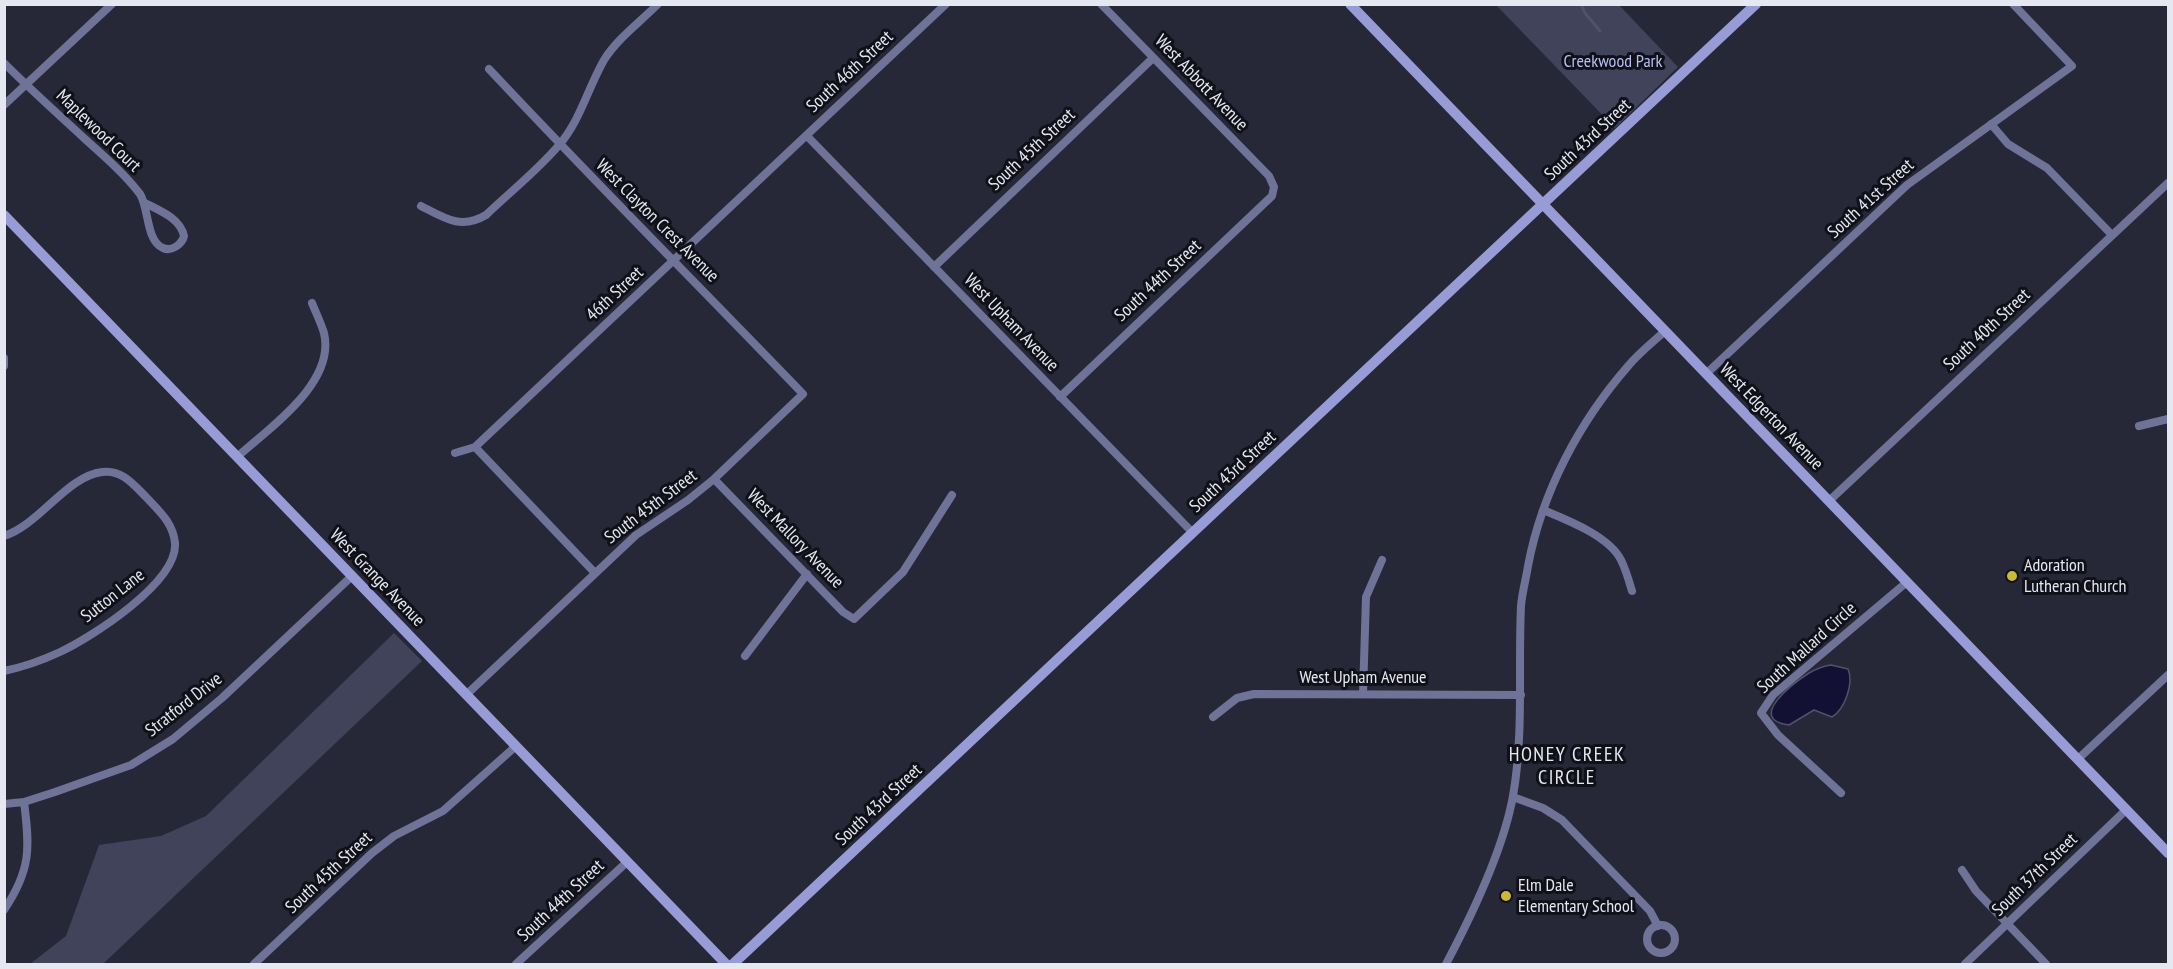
<!DOCTYPE html>
<style>
body{margin:0}
#map{position:relative;width:2173px;height:969px;overflow:hidden;background:#262837;font-family:"PT Sans Narrow",sans-serif}
canvas{display:block}
.frame{position:absolute;inset:0;border:6px solid #e5e7f1;pointer-events:none}
</style>
<div id="map">
<canvas width="2173" height="969"></canvas>
<div class="frame"></div>
</div>
<script>
const ctx = document.querySelector('canvas').getContext('2d');
ctx.lineJoin = 'round';
function paint(path, color) { ctx.fillStyle = color; ctx.fill(path, 'evenodd'); }
function strokePath(path, color, width, dash) { ctx.strokeStyle = color; ctx.lineWidth = width; ctx.lineCap = dash ? 'butt' : 'round'; ctx.setLineDash(dash || []); ctx.stroke(path); }
function write(font, color, halo, rows, align = 'center') {
  ctx.font = font + ' "PT Sans Narrow",sans-serif'; ctx.lineWidth = 6; ctx.setLineDash([]); ctx.textBaseline = 'middle'; ctx.strokeStyle = halo; ctx.fillStyle = color; for (const [text, x, y, turn = 0] of rows) {
    ctx.save(); ctx.translate(x, y); ctx.rotate((+turn || 0) * Math.PI / 180); ctx.textAlign = isNaN(turn) ? turn : align; if (halo) ctx.strokeText(text, 0, 0); ctx.fillText(text, 0, 0); ctx.restore();
  }
}
paint(new Path2D(`
 M1496 5H1619L1678 67 1615 128Z
 M394 633 422 661 103 964H30L66 936 99 845 161 836 206 816Z`), '#40435a');
const water = new Path2D(`
 M1831 665 1848 669C1854 683 1845 709 1832 717L1814 710 1789 725C1745 719 1795 682 1809 673 1816 669 1824 666 1831 665Z`);
paint(water, '#121133');
strokePath(water, '#51516c', 1.5);
strokePath(new Path2D(`
 M1581 4 1585 13 1600 31`), '#51516c', 3);
strokePath(new Path2D(`
 M4 63C30 89 58 114 85 139 104 156 125 174 140 194 149 208 146 241 163 248 172 252 182 244 184 236 180 218 160 211 145 203
 M4 105 112 4
 M1991 124 2008 144 2047 168 2112 235
 M807 136 1192 532
 M421 206C444 218 461 230 486 215 510 192 538 170 559 145 580 121 588 88 604 60 617 39 640 22 658 4
 M934 267 1153 58
 M4 358V366
 M1706 374 1907 185 2072 66 2013 4
 M1060 397 1272 196 1274 187 1269 176 1101 4
 M2139 426 2168 419
 M475 447 595 573
 M455 453 475 447 946 4
 M237 457C269 428 336 383 324 333 321 323 316 313 312 303
 M714 479 843 612 854 619 903 572 952 495
 M1829 501 2168 183
 M1543 510C1567 520 1609 536 1621 560 1626 570 1629 581 1632 591
 M4 536C39 525 67 476 102 472 122 469 134 485 147 498 160 512 173 523 175 543 178 582 92 637 60 652 43 660 23 667 4 671
 M745 656 807 574
 M1363 694 1366 597 1382 560
 M466 695 636 535 688 500 714 479 803 394C699 286 592 179 489 69
 M1213 717 1237 698 1254 694 1521 695
 M2078 759 2168 675
 M1841 793 1778 735 1761 713 1773 695 1907 582
 M1513 797 1543 808 1562 820 1650 911 1658 926
 M4 804 24 802 55 792 131 765 173 739 222 698 352 576
 M1962 870 1976 891 2046 964
 M4 910C31 870 30 848 24 802
 M1647 939a14 14 0 1 1 28 0a14 14 0 1 1-28 0Z
 M254 964 372 853 394 836 443 811 516 746
 M516 964 627 862
 M1446 964C1472 915 1503 851 1513 796 1524 733 1518 669 1521 606 1522 593 1526 579 1528 566 1542 492 1579 422 1629 365 1639 353 1653 342 1665 331
 M1965 964 2127 809`), '#6f7397', 8);
strokePath(new Path2D(`
 M1350 4 2168 853
 M4 215 726 964
 M733 964 1756 4`), '#979cd7', 10);
for (const [x, y, r, color] of [
 [2012,576,6,"#cdb938"],
 [1506,896,6,"#cdb938"]
]) { const dot = new Path2D(); dot.arc(x, y, r, 0, 2 * Math.PI); ctx.fillStyle = color; ctx.fill(dot); strokePath(dot, '#101118', 2); }
write('18px', '#b8bdf4', '#101118', [
 ["Creekwood Park",1613,62]
]);
write('18px', '#e5e7f1', '#101118', [
 ["South 46th Street",850,72,-43],
 ["West Abbott Avenue",1201,83,46],
 ["Maplewood Court",98,131,44],
 ["South 43rd Street",1588,140,-43],
 ["South 45th Street",1032,150,-43],
 ["South 41st Street",1871,199,-42],
 ["West Clayton Crest Avenue",657,221,45],
 ["South 44th Street",1158,281,-43],
 ["46th Street",615,294,-43],
 ["West Upham Avenue",1011,323,46],
 ["South 40th Street",1987,330,-43],
 ["West Edgerton Avenue",1771,417,46],
 ["South 43rd Street",1233,472,-43],
 ["South 45th Street",651,507,-37],
 ["West Mallory Avenue",795,539,46],
 ["West Grange Avenue",377,578,46],
 ["Sutton Lane",113,596,-38],
 ["South Mallard Circle",1807,648,-42],
 ["West Upham Avenue",1363,678],
 ["Stratford Drive",184,705,-38],
 ["South 43rd Street",879,805,-43],
 ["South 45th Street",329,873,-43],
 ["South 37th Street",2035,875,-44],
 ["South 44th Street",561,901,-43]
]);
write('18px', '#e5e7f1', '#101118', [
 ["Adoration",2024,566],
 ["Lutheran Church",2024,587],
 ["Elm Dale",1518,886],
 ["Elementary School",1518,907]
], 'left');
ctx.letterSpacing = '1.5px';
write('20px', '#e5e7f1', '#101118', [
 ["HONEY CREEK",1567,755],
 ["CIRCLE",1567,778]
]);
ctx.letterSpacing = '0px';
</script>
